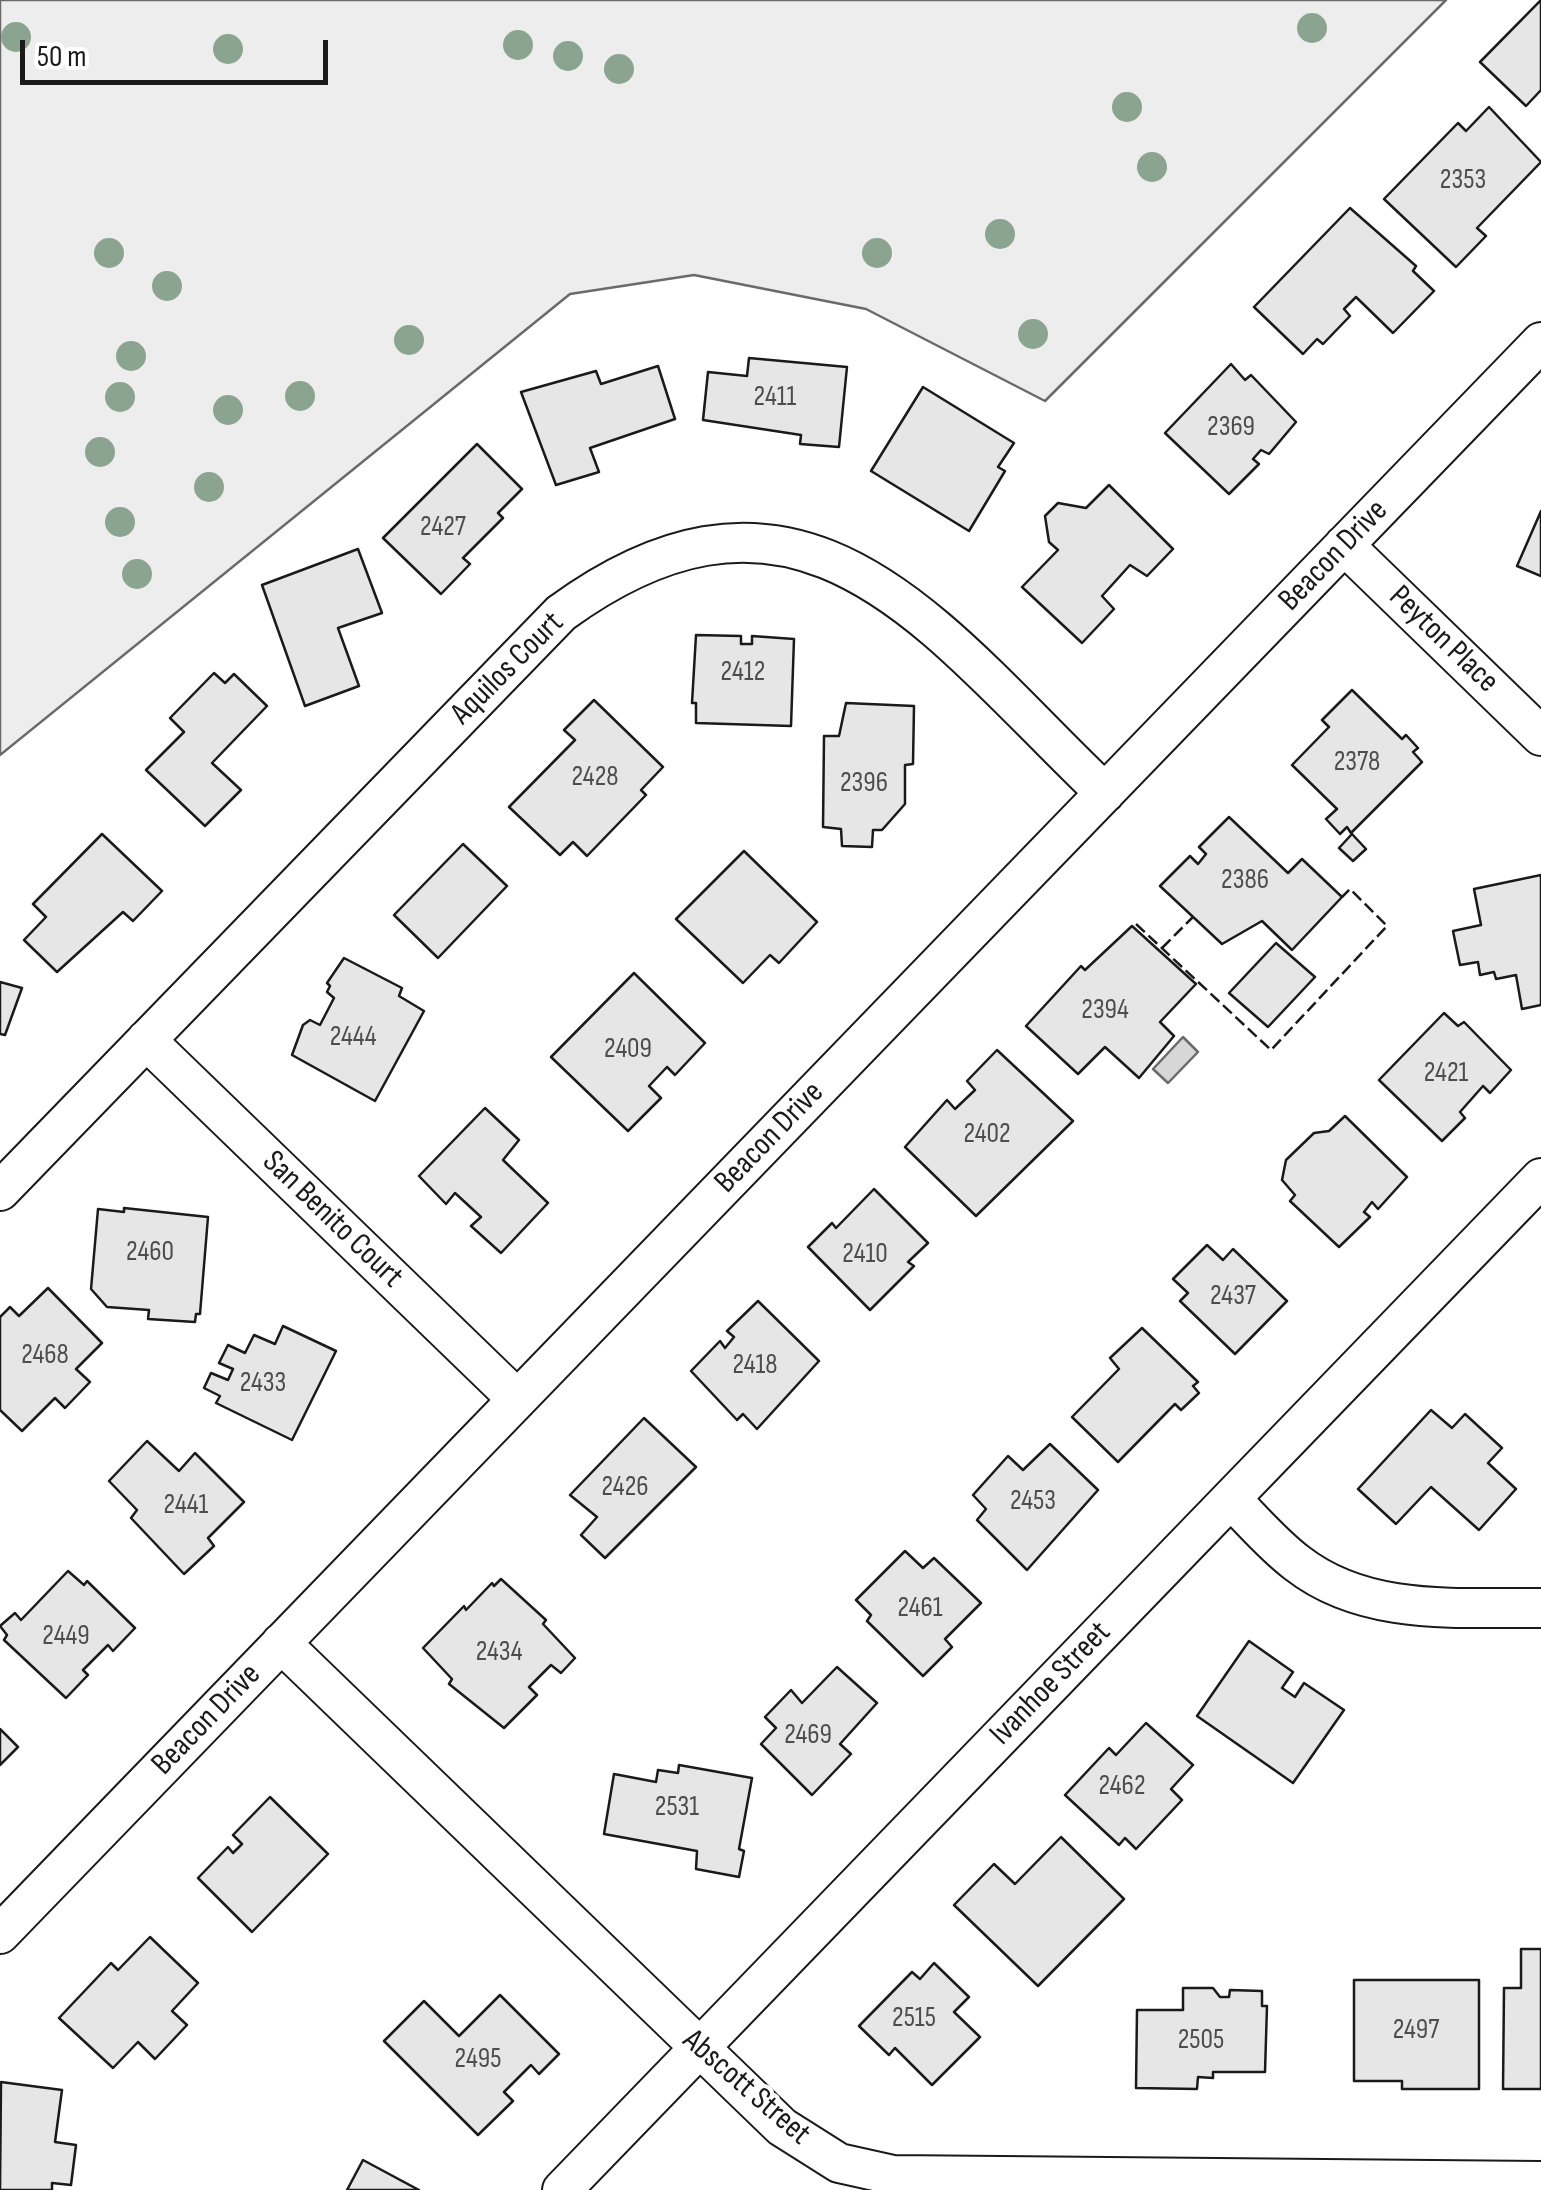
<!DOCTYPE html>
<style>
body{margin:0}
#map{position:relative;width:1541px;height:2190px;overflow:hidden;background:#fff;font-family:"Sofia Sans Condensed",sans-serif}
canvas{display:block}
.scale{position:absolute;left:20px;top:40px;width:308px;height:45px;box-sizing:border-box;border:5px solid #1a1a1a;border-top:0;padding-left:12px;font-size:30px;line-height:35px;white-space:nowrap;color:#1a1a1a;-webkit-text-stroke:8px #fff;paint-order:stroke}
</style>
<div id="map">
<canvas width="1541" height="2190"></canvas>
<div class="scale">50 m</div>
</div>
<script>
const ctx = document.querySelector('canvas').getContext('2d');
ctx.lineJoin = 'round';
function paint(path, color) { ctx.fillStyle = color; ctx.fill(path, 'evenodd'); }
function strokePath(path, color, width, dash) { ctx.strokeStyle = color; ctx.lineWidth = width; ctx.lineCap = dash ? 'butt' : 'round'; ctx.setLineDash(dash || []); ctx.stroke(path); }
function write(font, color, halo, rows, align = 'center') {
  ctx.font = font + ' "Sofia Sans Condensed",sans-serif'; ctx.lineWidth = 8; ctx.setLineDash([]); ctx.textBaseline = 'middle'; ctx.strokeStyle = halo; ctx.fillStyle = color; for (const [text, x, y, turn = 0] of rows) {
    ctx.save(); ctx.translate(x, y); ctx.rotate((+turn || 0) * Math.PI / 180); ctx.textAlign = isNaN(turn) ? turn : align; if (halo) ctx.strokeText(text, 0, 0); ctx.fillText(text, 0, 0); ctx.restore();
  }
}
const built = new Path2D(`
 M0 0H1446L1045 401 866 309 694 275 570 294 0 755Z`);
paint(built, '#ededed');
strokePath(built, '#6a6a6a', 2.5);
const water = new Path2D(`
 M1183 1037 1198 1052 1168 1083 1153 1069Z`);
paint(water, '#d7d7d7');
strokePath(water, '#6a6a6a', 2.5);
const building = new Path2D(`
 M1541 0V90L1526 106 1480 62Z
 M1489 107 1541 162 1477 228 1486 236 1456 267 1384 199 1458 123 1466 131Z
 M1350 208 1416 266 1413 271 1434 291 1393 333 1356 297 1344 309 1350 316 1323 344 1317 339 1303 354 1254 307Z
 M749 358 847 367 839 447 800 444 801 435 703 420 708 372 747 376Z
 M1231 364 1245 380 1251 375 1296 422 1269 454 1261 450 1253 459 1259 464 1229 494 1165 433Z
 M658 366 675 419 590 448 599 472 556 485 521 392 596 371 601 384Z
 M923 387 1014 443 998 467 1005 471 969 531 871 471Z
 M477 444 522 489 498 513 503 518 463 558 470 564 441 594 383 538Z
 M1109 485 1173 549 1147 576 1130 565 1102 596 1114 609 1082 643 1022 587 1058 550 1049 542 1045 516 1058 503 1086 508Z
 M1541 511V576L1517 566Z
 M358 549 382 613 338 628 359 686 305 706 262 585Z
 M696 635 741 636V644H752V636L794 639 791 726 696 723V703H692Z
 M214 673 225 683 234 674 267 706 212 763 241 790 205 826 146 770 184 732 170 718Z
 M1352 690 1402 739 1406 735 1418 748 1413 752 1422 762 1351 833 1347 827 1340 834 1326 819 1337 809 1292 765 1329 727 1322 720Z
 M594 700 663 767 641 790 646 795 587 856 573 842 560 855 509 807 575 740 564 730Z
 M846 703 914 706 913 764 905 765V804L882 830H873L872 847 842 846 841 829 823 827 824 736H839Z
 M1229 817 1288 873 1302 859 1342 897 1292 950 1262 921 1222 944 1160 886 1190 856 1198 864 1206 854 1199 847Z
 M102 834 162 891 133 921 123 912 57 972 24 940 46 917 33 904Z
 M1352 834 1366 849 1353 861 1339 848Z
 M463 844 507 886 438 958 394 915Z
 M744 851 817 922 779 963 770 955 743 983 676 919Z
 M1541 875V1005L1522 1009 1516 975 1496 979 1494 972 1480 975 1478 962 1460 965 1453 931 1481 925 1474 889Z
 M1132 926 1196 984 1160 1022 1174 1036 1139 1078 1105 1047 1078 1074 1026 1026 1081 966 1085 970Z
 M1276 943 1315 977 1268 1027 1229 993Z
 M344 958 402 988 399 996 424 1011 375 1101 292 1055 303 1025 310 1020 320 1025 334 998 327 992 330 986 327 983Z
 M634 973 705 1043 675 1075 667 1067 649 1086 661 1098 628 1131 551 1057Z
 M0 982 22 988 5 1035 0 1034Z
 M1444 1013 1458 1026 1464 1022 1511 1070 1490 1093 1483 1086 1460 1112 1465 1118 1442 1141 1379 1080Z
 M997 1050 1073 1121 976 1216 905 1147 947 1100 955 1109 975 1090 967 1081Z
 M485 1108 519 1140 503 1160 548 1203 501 1253 471 1226 481 1217 455 1193 446 1204 419 1176Z
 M1345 1116 1407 1177 1378 1209 1372 1202 1364 1212 1370 1217 1339 1247 1290 1201 1295 1195 1282 1180 1286 1160 1314 1133 1329 1131Z
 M874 1189 928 1243 908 1262 914 1266 870 1310 808 1247 832 1223 836 1228Z
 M124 1208 208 1217 200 1314H196L195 1322 148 1319 149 1310 107 1307 91 1289 98 1209 124 1212Z
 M1207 1245 1223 1260 1233 1249 1287 1301 1235 1354 1180 1301 1188 1293 1173 1279Z
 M48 1288 102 1343 76 1369 90 1382 65 1408 55 1398 22 1431 0 1410V1317L10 1307 19 1316Z
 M758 1301 819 1361 757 1429 743 1414 737 1420 691 1371 720 1341 725 1348 734 1337 727 1331Z
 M283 1326 336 1351 292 1440 216 1403 220 1396 204 1388 211 1373 228 1380 233 1369 219 1363 228 1345 245 1353 254 1335 275 1344Z
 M1142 1328 1198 1382 1193 1386 1199 1393 1181 1410 1175 1404 1118 1462 1072 1417 1119 1369 1110 1358Z
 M1431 1410 1452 1428 1465 1414 1502 1448 1488 1463 1516 1489 1479 1530 1431 1487 1396 1524 1358 1489Z
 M644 1418 696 1467 605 1558 581 1535 597 1517 570 1495Z
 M147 1441 179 1471 195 1453 244 1502 208 1538 214 1546 184 1574 131 1518 137 1510 109 1481Z
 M1050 1444 1098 1490 1027 1570 977 1520 986 1509 973 1495 1008 1456 1023 1470Z
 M905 1551 923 1568 934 1558 981 1603 945 1639 952 1647 923 1676 867 1621 871 1615 856 1600Z
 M68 1571 84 1585 87 1581 135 1628 113 1651 108 1645 83 1670 88 1675 66 1698 4 1640 7 1635 0 1626 15 1613 21 1620Z
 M501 1579 546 1620 543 1624 575 1658 561 1673 551 1665 529 1687 537 1695 504 1728 449 1684 452 1679 423 1648 464 1606 466 1610 492 1583 494 1586Z
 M1249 1641 1293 1672 1282 1688 1295 1697 1304 1683 1344 1710 1293 1783 1197 1716Z
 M837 1667 877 1703 840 1744 851 1754 812 1795 761 1744 776 1728 765 1717 791 1690 802 1703Z
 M1146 1723 1193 1765 1171 1789 1182 1800 1136 1849 1125 1838 1119 1845 1065 1795 1109 1748 1116 1755Z
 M0 1729 18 1747 0 1765Z
 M679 1765 752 1778 739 1849 744 1851 739 1877 696 1869 697 1851 604 1834 614 1774 656 1782 658 1770 678 1773Z
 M270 1797 328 1854 252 1932 198 1878 228 1847 233 1853 242 1844 233 1835Z
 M1061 1837 1124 1899 1038 1986 954 1905 994 1864 1015 1884Z
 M150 1937 198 1983 172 2011 187 2025 155 2059 138 2042 113 2068 59 2018 111 1963 118 1970Z
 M1521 1949H1541V2089H1503L1504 1988H1521Z
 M934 1963 969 1997 954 2012 980 2037 932 2085 895 2048 889 2055 859 2026 912 1972 920 1979Z
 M1354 1980H1479V2089H1402V2081H1354Z
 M1183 1988H1213L1220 1997H1229L1230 1990 1262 1991V2006H1267L1265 2072H1213V2078L1198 2077 1197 2089 1136 2088 1137 2010H1183Z
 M500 1995 559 2054 539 2074 531 2065 504 2092 513 2101 478 2135 384 2041 424 2001 459 2036Z
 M1 2082 62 2090 55 2142 76 2145 71 2185 52 2183V2190H0Z
 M363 2160 419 2190H347Z`);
paint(building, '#e6e6e6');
strokePath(building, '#1a1a1a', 2.5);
const minor = new Path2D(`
 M1344 545 1541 736
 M146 1040 517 1399
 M0 1191 561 613C806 435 936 632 1105 793
 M1231 1499C1252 1520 1273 1545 1297 1563 1366 1617 1459 1607 1541 1608
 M281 1643 782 2127 839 2163 893 2175 1541 2181
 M0 1934 1541 342
 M562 2190 1541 1178`);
strokePath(minor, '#1a1a1a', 42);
strokePath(minor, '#fff', 38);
strokePath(new Path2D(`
 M1136 924 1271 1050 1387 926 1350 889 1342 897
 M1162 948 1193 917`), '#1a1a1a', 2.5, [12, 5]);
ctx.fillStyle = '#8aa48f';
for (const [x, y] of [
 [1312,28],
 [16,37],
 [518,45],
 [228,49],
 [568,56],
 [619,69],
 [1127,107],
 [1152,167],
 [1000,234],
 [109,253],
 [877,253],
 [167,286],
 [1033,334],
 [409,340],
 [131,356],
 [300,396],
 [120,397],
 [228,410],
 [100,452],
 [209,487],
 [120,522],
 [137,574]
]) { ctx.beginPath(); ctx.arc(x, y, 15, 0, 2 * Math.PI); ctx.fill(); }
write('28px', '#4d4d4d', null, [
 ["2353",1463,181],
 ["2411",775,398],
 ["2369",1231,428],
 ["2427",443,528],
 ["2412",743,673],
 ["2378",1357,763],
 ["2428",595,778],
 ["2396",864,784],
 ["2386",1245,881],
 ["2394",1105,1011],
 ["2444",353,1038],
 ["2409",628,1050],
 ["2421",1446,1074],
 ["2402",987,1135],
 ["2460",150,1253],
 ["2410",865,1255],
 ["2437",1233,1297],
 ["2468",45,1356],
 ["2418",755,1366],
 ["2433",263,1384],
 ["2426",625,1488],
 ["2453",1033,1502],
 ["2441",186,1506],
 ["2461",920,1609],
 ["2449",66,1637],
 ["2434",499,1653],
 ["2469",808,1736],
 ["2462",1122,1787],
 ["2531",677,1808],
 ["2515",914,2019],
 ["2497",1416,2031],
 ["2505",1201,2041],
 ["2495",478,2060]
]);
write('32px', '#1a1a1a', '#fff', [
 ["Beacon Drive",1334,556,-46],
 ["Peyton Place",1443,640,44],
 ["Aquilos Court",508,669,-45],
 ["Beacon Drive",770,1138,-46],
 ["San Benito Court",332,1220,44],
 ["Ivanhoe Street",1051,1684,-46],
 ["Beacon Drive",207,1720,-46],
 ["Abscott Street",746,2088,41]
]);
</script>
